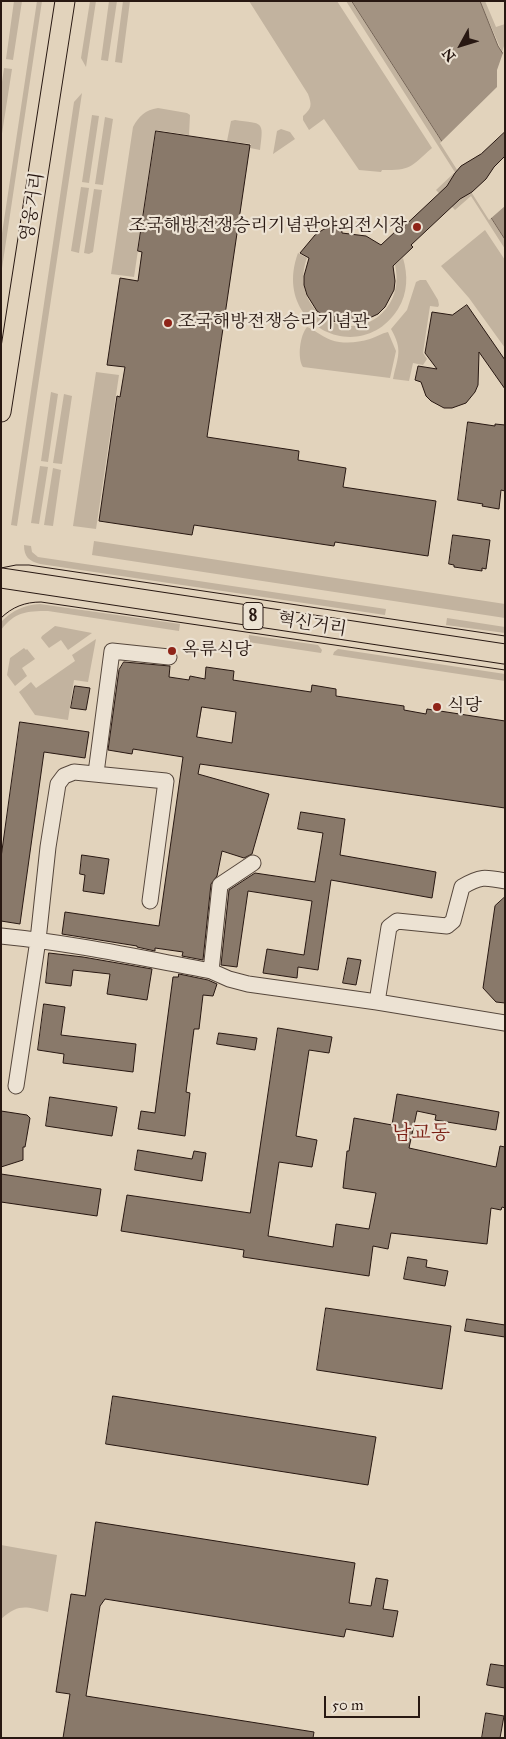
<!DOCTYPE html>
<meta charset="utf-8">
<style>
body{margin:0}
#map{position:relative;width:506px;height:1739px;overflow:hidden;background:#e2d3bc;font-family:"IM FELL Great Primer",serif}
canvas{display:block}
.frame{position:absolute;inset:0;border:2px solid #281812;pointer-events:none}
.north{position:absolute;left:436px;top:20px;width:50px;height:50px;-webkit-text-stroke:4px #ece2d3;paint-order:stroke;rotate:231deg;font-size:14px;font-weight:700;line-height:20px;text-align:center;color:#281812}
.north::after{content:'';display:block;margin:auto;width:18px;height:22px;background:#281812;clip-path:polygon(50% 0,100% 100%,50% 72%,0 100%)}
.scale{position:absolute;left:324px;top:1696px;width:96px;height:22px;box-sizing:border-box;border:2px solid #281812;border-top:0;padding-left:6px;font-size:15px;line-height:18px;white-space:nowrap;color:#281812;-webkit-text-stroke:4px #ece2d3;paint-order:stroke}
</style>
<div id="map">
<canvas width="506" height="1739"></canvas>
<div class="frame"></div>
<div class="north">N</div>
<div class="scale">50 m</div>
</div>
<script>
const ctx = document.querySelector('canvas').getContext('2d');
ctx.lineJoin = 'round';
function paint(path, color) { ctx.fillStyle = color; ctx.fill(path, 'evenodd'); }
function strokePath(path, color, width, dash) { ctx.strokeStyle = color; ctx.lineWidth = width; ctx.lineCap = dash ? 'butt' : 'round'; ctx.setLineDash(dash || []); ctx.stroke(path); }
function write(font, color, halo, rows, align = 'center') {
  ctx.font = font + ' "IM FELL Great Primer","Noto Serif KR",serif'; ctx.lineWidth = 4.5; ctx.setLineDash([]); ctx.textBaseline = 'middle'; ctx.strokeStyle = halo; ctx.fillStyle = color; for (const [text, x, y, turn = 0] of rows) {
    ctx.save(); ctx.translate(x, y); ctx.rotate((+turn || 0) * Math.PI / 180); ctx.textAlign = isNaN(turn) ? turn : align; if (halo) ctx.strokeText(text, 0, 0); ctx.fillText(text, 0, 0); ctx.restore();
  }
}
paint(new Path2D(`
 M14 1H22L13 60 6 59Z
 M37 1H42L1 275V240Z
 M90 1H96L86 67 81 58Z
 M109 1H117L108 61 101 60Z
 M123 1H130L122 63 115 62Z
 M249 1H337L432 148C409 168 412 170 382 170L381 172 359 170 324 119 309 130 303 120V116C312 108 312 105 308 94Z
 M346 1H352L492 220 505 239V249L471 196 455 210 436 190 454 173 456 174Z
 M480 1H485L496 27 505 24V43L502 52Z
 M4 68 12 69 1 140V89Z
 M82 93 17 526 11 525 74 102Z
 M158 108 187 113 190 115 189 135 156 130 134 277 111 274 133 127C139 116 145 110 158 108Z
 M92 115 99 116 89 183 82 182Z
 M105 117 113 119 103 185 95 184Z
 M235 120C263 124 264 120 260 150L250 148 251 144 227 141 231 121Z
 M281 129 290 132 295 139 273 154 277 131Z
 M81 187 89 188 79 253 71 251Z
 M94 189 102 190 93 252 89 254 84 253Z
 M485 230 505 260V348L469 298 441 266Z
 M298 253 307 258C286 314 359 353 390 303 397 291 398 278 395 265L403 258C408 275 408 293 398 309 361 368 271 326 298 253Z
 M420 280H426L438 300 439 305 438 307 430 306 423 353 427 359 423 365 413 363 409 381 393 379C398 356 403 350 391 329L407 310 416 282Z
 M307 327C312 328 322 337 331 340 343 344 357 343 370 339 376 337 382 333 388 332L396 351 390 378 303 367C297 358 300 335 307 327Z
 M96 372 119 375 96 529 73 526Z
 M51 392 58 394 48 462 41 461Z
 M64 394 72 396 62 464 53 463Z
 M40 466 48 467 39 524 31 523Z
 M53 468 61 470 53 526 44 525Z
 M94 541 505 604V618L92 555Z
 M24 545 31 546 32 552 38 557 386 609 385 615 40 564C29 561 24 557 24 545Z
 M40 604 180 624 179 631 48 611C26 611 15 612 1 630V622C13 610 24 605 40 604Z
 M447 618 505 627V633L446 625Z
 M55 626 92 633 68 650 61 640 49 648 41 638 42 636Z
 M249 635 318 645 322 650 321 653 248 642Z
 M96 639 88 682 74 680 68 720 35 715 19 692 31 682 36 688 75 661 72 655Z
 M24 648 26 650 27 649 35 659 22 668 27 676 15 686 7 675 10 658Z
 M338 649 505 674V681L333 655 334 652Z
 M1 1545 57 1555 48 1612C25 1607 20 1603 1 1619Z`), '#c2b39f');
const water = new Path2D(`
 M352 1H480L498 46 505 57V239Z`);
paint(water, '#a39382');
strokePath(water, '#726255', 1);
paint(new Path2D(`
 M504 50 505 206 489 220 440 143 497 87V70Z`), '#e2d3bc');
const building = new Path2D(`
 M156 131 250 145 207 437 299 451 298 460 346 468 343 487 436 501 428 556 335 542 334 546 194 525 192 535 99 521 117 396 120 397 125 367 107 365 120 278 138 281 142 252 138 251Z
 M505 132V156L494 167 486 179 472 192 460 199 411 245 413 247 393 266 395 281 394 290 385 307 378 314 361 322 343 323 333 321 317 311 307 295 304 285V276L309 258 300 253 315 235 324 229 341 224 342 233 366 236 381 245 397 230 398 232 447 186 455 173 461 166 481 154Z
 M467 305 505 360V389L479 352 478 385 475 392 466 403 452 408H444L431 401 426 396 421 382 415 380 418 366 437 369 425 353 432 312 452 315Z
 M468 422 495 426V424L505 425V491L501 490 499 509 482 506 483 504 458 500Z
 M453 535 490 540 486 569 482 568V571L454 567V565L449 564Z
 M124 662 170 666 169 677 189 680 190 676 205 679 206 667 234 671 233 680 311 692 312 685 336 689V696L404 706V710L426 714 427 709 505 721V808L200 764 198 774 269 794 252 854 244 858 222 851 217 876 211 884 203 960 182 956 183 952 155 948V951L137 947V946L62 934 65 912 159 926 183 757 133 749 132 754 108 750 119 670ZM202 707 236 712 232 743 197 737Z
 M75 686 90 688 86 710 71 708Z
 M20 722 89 732 85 758 44 752 20 924 1 921V858Z
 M301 812 345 819 340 855 436 872 432 898 331 880 318 970 298 967 297 978 263 973 267 949 304 955 312 901 248 891 237 967 221 965 229 890 255 873 315 882 323 833 298 829Z
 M82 855 109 859 104 894 83 891 85 875 80 874Z
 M505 897V1003L496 1002 483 988 495 906Z
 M49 953 83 957 152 969 147 1000 107 994 110 974 73 970 71 986 46 983Z
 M348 958 361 960 356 985 343 983Z
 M179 974 208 980 217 984 213 996 203 995 199 1029H194L186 1092 190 1093 185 1136 138 1129 141 1111 155 1113 173 977H178Z
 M44 1004 65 1007 61 1035 136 1044 133 1072 63 1063 64 1054 38 1050Z
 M278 1028 332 1037 329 1053 309 1050 296 1136 317 1140 312 1167 279 1162 268 1236 333 1247 336 1224 369 1229 376 1193 343 1188 347 1151H349L354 1118 392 1125 397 1094 499 1112 496 1130 435 1120 436 1115 417 1111 409 1148 496 1167 500 1146 505 1147V1208L502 1207 501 1210 491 1208 487 1244 391 1233 388 1249 373 1246 369 1276 243 1257 244 1250 121 1231 127 1195 250 1213Z
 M219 1033 257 1038 255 1050 217 1044Z
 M50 1097 117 1107 112 1136 46 1126Z
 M1 1111 27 1115 30 1118 25 1147H23V1160L1 1167Z
 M138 1150 192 1159 194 1151 206 1153 202 1181 135 1170Z
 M1 1174 101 1189 97 1216 1 1202Z
 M408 1257 427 1260 426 1267 448 1271 445 1286 404 1279Z
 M326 1308 451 1326 442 1389 317 1370Z
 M467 1319 505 1325V1337L465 1331Z
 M113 1396 376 1437 368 1485 106 1444Z
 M96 1522 355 1563 349 1603 371 1606 376 1578 388 1580 383 1609 398 1611 393 1637 346 1629 344 1637 105 1599 100 1606 86 1696 314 1732 313 1738H63L70 1694 56 1692 71 1594 85 1596Z
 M491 1664 505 1666V1688L487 1685Z
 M486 1713 504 1716 500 1738H482Z`);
paint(building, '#89796a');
strokePath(building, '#281812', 1);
const minor = new Path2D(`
 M96 773 112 651 169 657
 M253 863 220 885 211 971 229 979 248 984 377 1002 505 1023
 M1 936C72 943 141 958 211 971
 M377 1002 389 927 397 921 447 926 453 921 462 887C480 876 485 877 505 881
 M16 1086 38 940 48 847 58 784 64 776 74 772 166 781 150 901`);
const major = new Path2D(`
 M1 412 65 1
 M1 578 505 654`);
strokePath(minor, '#56473c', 17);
strokePath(major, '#281812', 21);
strokePath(minor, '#ece2d3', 15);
strokePath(major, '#e2d3bc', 19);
strokePath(new Path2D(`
 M1 568 16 565H29L505 636
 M1 618C12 607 25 602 41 602L505 670`), '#281812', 1);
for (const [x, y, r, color] of [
 [417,227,5,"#8f2418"],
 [168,323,5,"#8f2418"],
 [172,651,5,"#8f2418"],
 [437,707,5,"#8f2418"]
]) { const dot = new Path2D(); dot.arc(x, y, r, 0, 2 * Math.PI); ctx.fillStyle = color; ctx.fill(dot); strokePath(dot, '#ece2d3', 2); }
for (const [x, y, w] of [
 [253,616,20]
]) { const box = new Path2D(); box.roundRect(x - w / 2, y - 13.5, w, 27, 4); ctx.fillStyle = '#ece2d3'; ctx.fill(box); strokePath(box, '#281812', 1); }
write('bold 16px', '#281812', null, [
 ["8",253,616]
]);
write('18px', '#281812', '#ece2d3', [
 ["영웅거리",33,207,-81],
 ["혁신거리",312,625,9]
]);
write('18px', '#281812', '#ece2d3', [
 ["조국해방전쟁승리기념관야외전시장",407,227,"right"],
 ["조국해방전쟁승리기념관",178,323],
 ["옥류식당",182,651],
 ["식당",447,707]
], 'left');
write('20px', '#7a1f14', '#ece2d3', [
 ["남교동",421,1134]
]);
</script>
